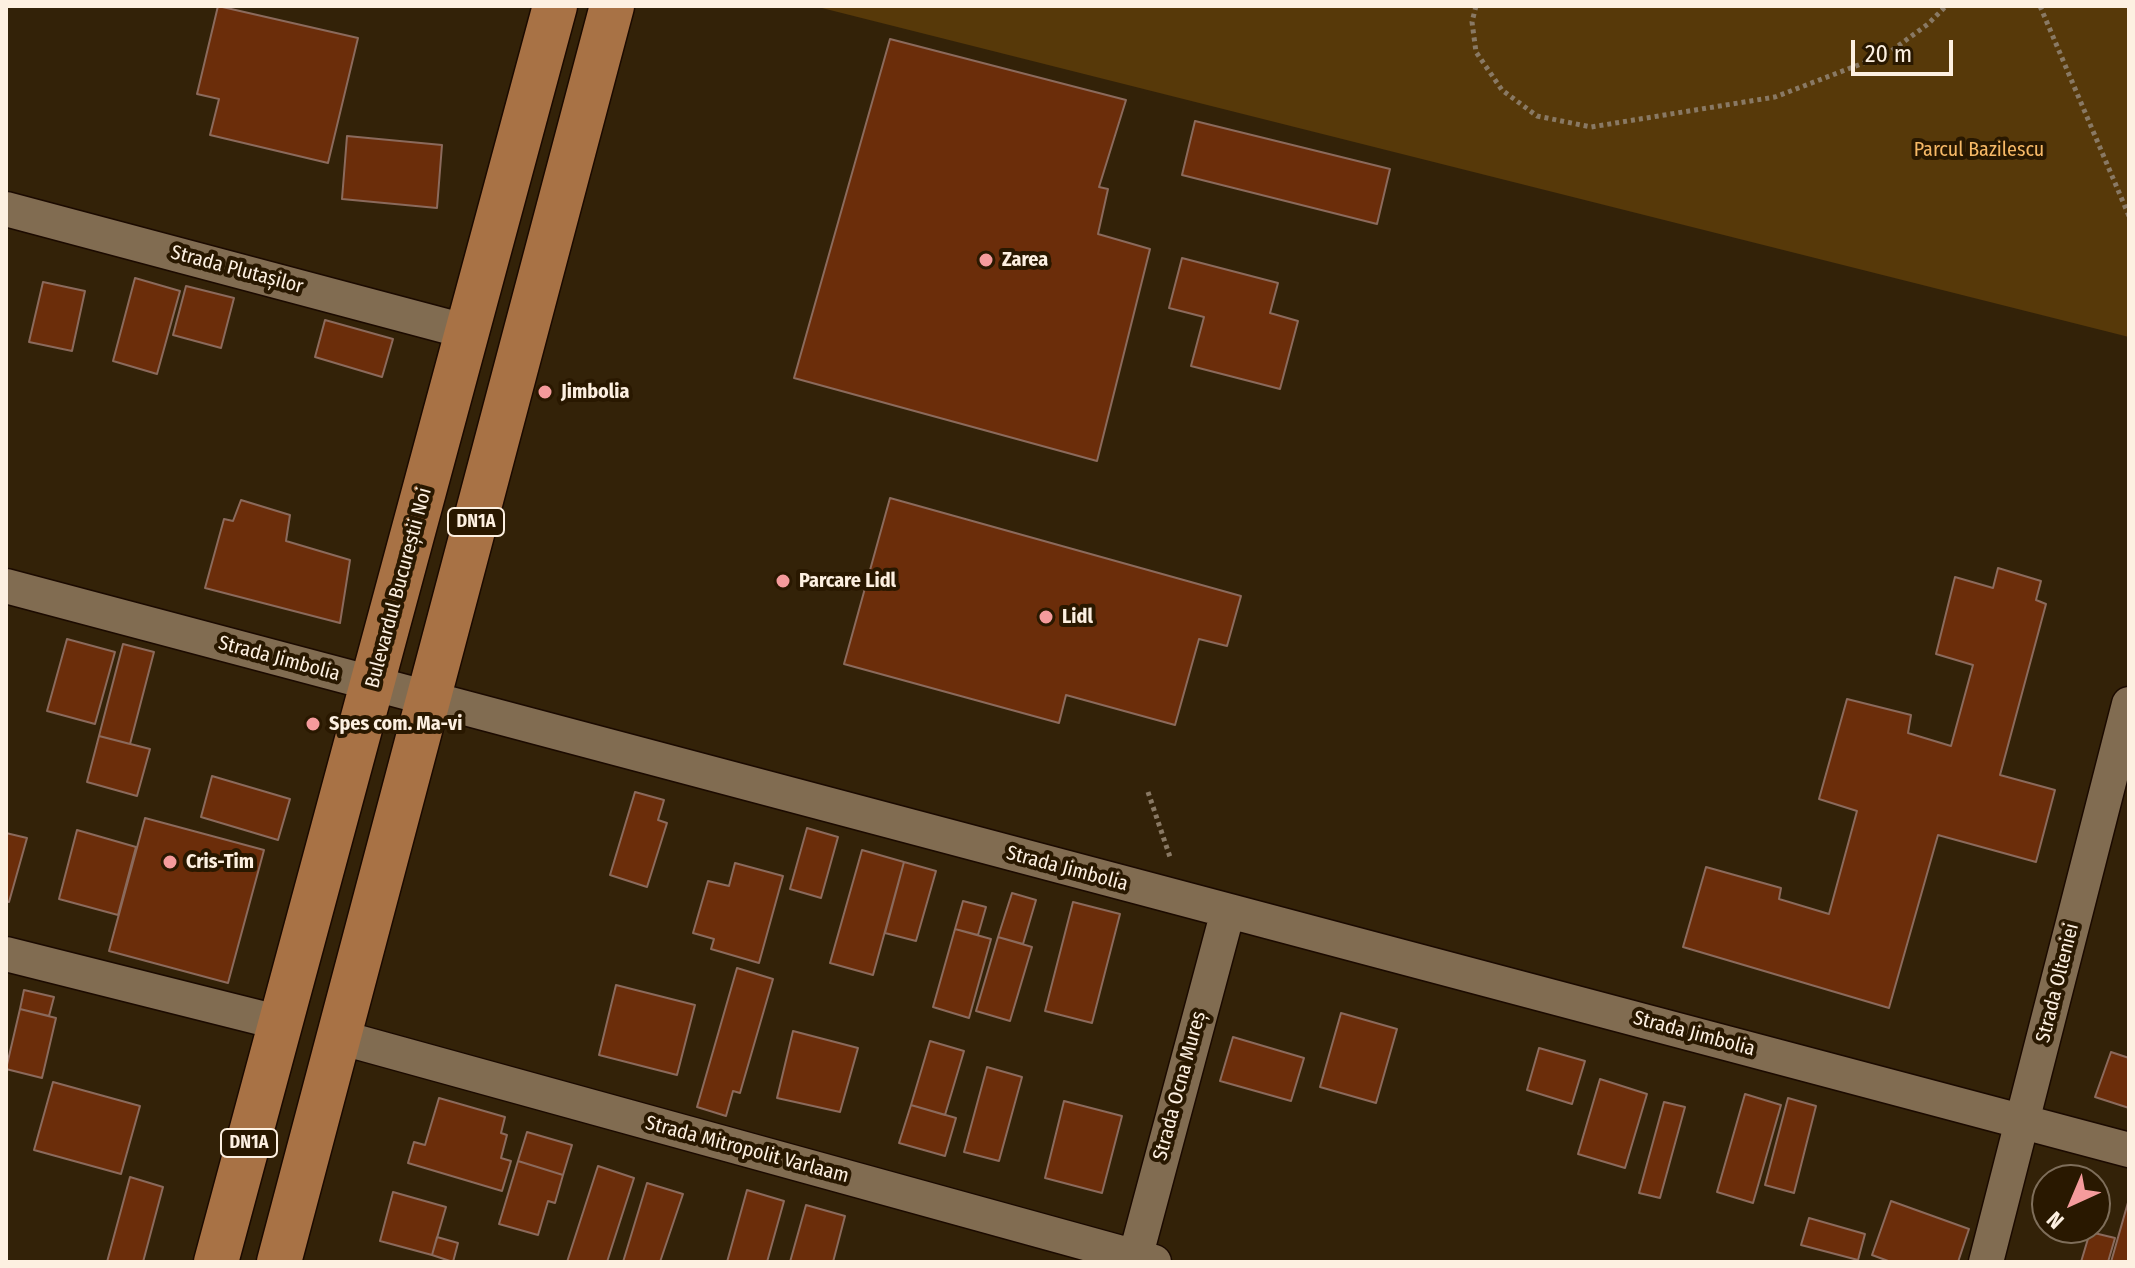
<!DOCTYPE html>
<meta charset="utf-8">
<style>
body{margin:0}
#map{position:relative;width:2135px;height:1268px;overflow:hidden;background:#332208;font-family:"Fira Sans Condensed",sans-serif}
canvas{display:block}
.frame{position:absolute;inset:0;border:8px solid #fdf0e1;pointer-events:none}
.north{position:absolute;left:2031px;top:1164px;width:80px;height:80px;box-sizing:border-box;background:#291800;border:2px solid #7e6e5a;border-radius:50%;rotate:224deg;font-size:22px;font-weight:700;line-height:32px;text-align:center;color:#fdf0e1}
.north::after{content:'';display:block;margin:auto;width:28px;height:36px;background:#f59b9c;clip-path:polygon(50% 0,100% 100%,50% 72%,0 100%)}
.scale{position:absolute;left:1851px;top:40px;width:102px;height:36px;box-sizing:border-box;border:4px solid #fdf0e1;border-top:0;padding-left:10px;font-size:24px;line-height:28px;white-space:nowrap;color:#fdf0e1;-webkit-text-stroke:6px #291800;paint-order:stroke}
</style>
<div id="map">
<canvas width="2135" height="1268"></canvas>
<div class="frame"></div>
<div class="north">N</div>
<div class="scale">20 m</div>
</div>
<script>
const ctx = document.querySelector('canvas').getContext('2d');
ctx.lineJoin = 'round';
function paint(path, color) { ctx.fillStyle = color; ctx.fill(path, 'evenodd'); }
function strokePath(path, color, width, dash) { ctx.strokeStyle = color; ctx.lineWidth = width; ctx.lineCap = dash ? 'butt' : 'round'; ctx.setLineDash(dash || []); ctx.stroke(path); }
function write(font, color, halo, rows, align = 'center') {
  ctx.font = font + ' "Fira Sans Condensed",sans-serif'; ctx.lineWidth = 8; ctx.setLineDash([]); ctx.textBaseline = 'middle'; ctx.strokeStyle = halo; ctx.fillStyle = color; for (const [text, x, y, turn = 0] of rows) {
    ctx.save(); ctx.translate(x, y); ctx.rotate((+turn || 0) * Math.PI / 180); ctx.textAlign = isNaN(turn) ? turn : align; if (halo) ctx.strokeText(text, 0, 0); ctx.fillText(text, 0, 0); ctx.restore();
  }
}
paint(new Path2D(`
 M814 6H2129V337Z`), '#573909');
const building = new Path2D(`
 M218 6 358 38 328 163 210 135 219 99 197 94Z
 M890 39 1126 100 1099 187 1108 189 1098 234 1150 249 1097 461 794 378Z
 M1195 121 1390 169 1377 224 1182 175Z
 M347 136 442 145 437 208 342 199Z
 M1182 258 1278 283 1270 313 1298 321 1280 389 1191 366 1204 317 1169 308Z
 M135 278 180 291 157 374 113 361Z
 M43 282 85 291 72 351 29 342Z
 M186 286 234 298 221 348 173 335Z
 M325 320 393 339 382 377 315 357Z
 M890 498 1241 596 1227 646 1199 639 1175 725 1066 695 1059 723 844 664Z
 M241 500 290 515 286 541 350 560 340 623 205 588 224 519 233 521Z
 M1998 568 2041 581 2036 600 2046 604 2000 775 2055 790 2036 862 1938 835 1889 1008 1683 947 1706 867 1781 888 1779 899 1829 914 1857 811 1819 799 1847 699 1911 715 1908 733 1951 746 1973 665 1936 654 1955 577 1993 588Z
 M67 639 115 652 95 724 47 711Z
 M123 644 154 652 130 744 99 736Z
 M99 736 150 749 137 796 87 782Z
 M212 776 290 799 278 840 201 817Z
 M635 792 664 800 658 820 667 823 647 887 610 875Z
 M145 818 264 850 228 983 109 951Z
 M807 828 838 837 821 898 790 889Z
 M77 830 136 847 118 915 59 899Z
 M6 833 27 838 9 902 6 901Z
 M862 850 904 862 873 975 830 963Z
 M904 862 936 871 916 941 885 933Z
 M735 863 783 876 759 963 711 949 714 939 693 933 708 881 729 886Z
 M1012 893 1036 900 1023 944 998 937Z
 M963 901 986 907 978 935 955 929Z
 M1073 902 1120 914 1092 1023 1045 1011Z
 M955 929 991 939 969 1018 933 1007Z
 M998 937 1032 947 1010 1021 976 1011Z
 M737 968 773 979 740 1093 733 1091 726 1116 697 1107Z
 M616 985 695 1005 677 1075 599 1055Z
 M24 990 54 997 49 1016 20 1009Z
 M20 1009 56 1018 42 1078 6 1069Z
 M1341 1013 1397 1029 1376 1103 1320 1087Z
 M793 1031 858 1048 840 1112 777 1098Z
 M1233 1037 1304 1058 1291 1101 1220 1081Z
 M930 1041 964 1051 945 1115 911 1105Z
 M1539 1048 1585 1061 1572 1104 1527 1090Z
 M2111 1052 2129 1058V1108L2095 1097Z
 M987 1067 1022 1077 999 1161 964 1152Z
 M1600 1079 1647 1094 1625 1168 1578 1154Z
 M53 1082 140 1106 121 1174 34 1150Z
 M1745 1094 1781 1105 1753 1203 1717 1192Z
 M439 1098 505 1117 501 1133 507 1135 501 1158 511 1161 502 1191 408 1163 414 1142 425 1145Z
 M1788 1098 1816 1106 1794 1193 1765 1185Z
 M1064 1101 1122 1116 1102 1193 1045 1178Z
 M1664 1102 1685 1107 1660 1198 1639 1193Z
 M911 1105 956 1118 945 1156 899 1143Z
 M527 1132 572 1145 563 1175 518 1161Z
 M518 1161 563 1175 555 1203 548 1201 538 1235 499 1224Z
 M598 1166 634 1178 607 1262H567Z
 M130 1177 163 1187 143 1262H107Z
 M647 1183 683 1194 660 1262H623Z
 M747 1190 784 1201 767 1262H727Z
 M393 1192 446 1207 432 1255 380 1241Z
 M2129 1199V1262H2111Z
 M1891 1201 1969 1229 1958 1262H1891L1872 1255Z
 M806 1205 845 1216 833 1262H790Z
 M1809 1218 1865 1234 1858 1260 1801 1245Z
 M2090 1232 2115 1238 2108 1262H2081Z
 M437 1237 458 1243 453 1262 432 1255Z`);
paint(building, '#6b2d0a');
strokePath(building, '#8b6a5c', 2);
const minor = new Path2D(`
 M6 209 468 332
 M6 586 2129 1150
 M6 954 281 1023
 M339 1037 1154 1262
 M1134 1262 1228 911
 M1986 1262 2129 704`);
const major = new Path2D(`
 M216 1262 555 6
 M279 1262 612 6`);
strokePath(minor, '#1b0a00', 37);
strokePath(major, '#1b0a00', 47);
strokePath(new Path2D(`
 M1476 6 1472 22 1476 52 1502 90 1537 116 1591 127 1775 97 1887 54 1928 24 1946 6
 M2040 6 2129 216
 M1148 792 1171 860`), '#897964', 5, [4, 4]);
strokePath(minor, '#816c51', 34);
strokePath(major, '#a87245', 44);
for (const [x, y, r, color] of [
 [986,260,8,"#f59b9c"],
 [545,392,8,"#f59b9c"],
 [783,581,8,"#f59b9c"],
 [1046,617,8,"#f59b9c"],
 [313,724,8,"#f59b9c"],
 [170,862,8,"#f59b9c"]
]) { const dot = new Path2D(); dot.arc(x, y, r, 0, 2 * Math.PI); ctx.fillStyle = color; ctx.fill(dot); strokePath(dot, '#291800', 3); }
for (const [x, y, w] of [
 [476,522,56],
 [249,1143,56]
]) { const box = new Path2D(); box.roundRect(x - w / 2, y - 14, w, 28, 6); ctx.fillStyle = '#291800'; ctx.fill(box); strokePath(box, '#fdf0e1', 2); }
write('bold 18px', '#fdf0e1', null, [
 ["DN1A",476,522],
 ["DN1A",249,1143]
]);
write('20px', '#f7b966', '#291800', [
 ["Parcul Bazilescu",1979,150]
]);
write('bold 20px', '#fdf0e1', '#291800', [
 ["Zarea",1002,260],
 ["Jimbolia",561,392],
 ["Parcare Lidl",799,581],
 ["Lidl",1062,617],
 ["Spes com. Ma-vi",329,724],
 ["Cris-Tim",186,862]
], 'left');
write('20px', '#fdf0e1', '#291800', [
 ["Strada Plutașilor",237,270,15],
 ["Bulevardul Bucureștii Noi",399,588,-75],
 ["Strada Jimbolia",279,659,15],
 ["Strada Jimbolia",1067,869,15],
 ["Strada Olteniei",2058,983,-76],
 ["Strada Jimbolia",1694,1034,15],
 ["Strada Ocna Mureș",1180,1086,-75],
 ["Strada Mitropolit Varlaam",747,1150,15]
]);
</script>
